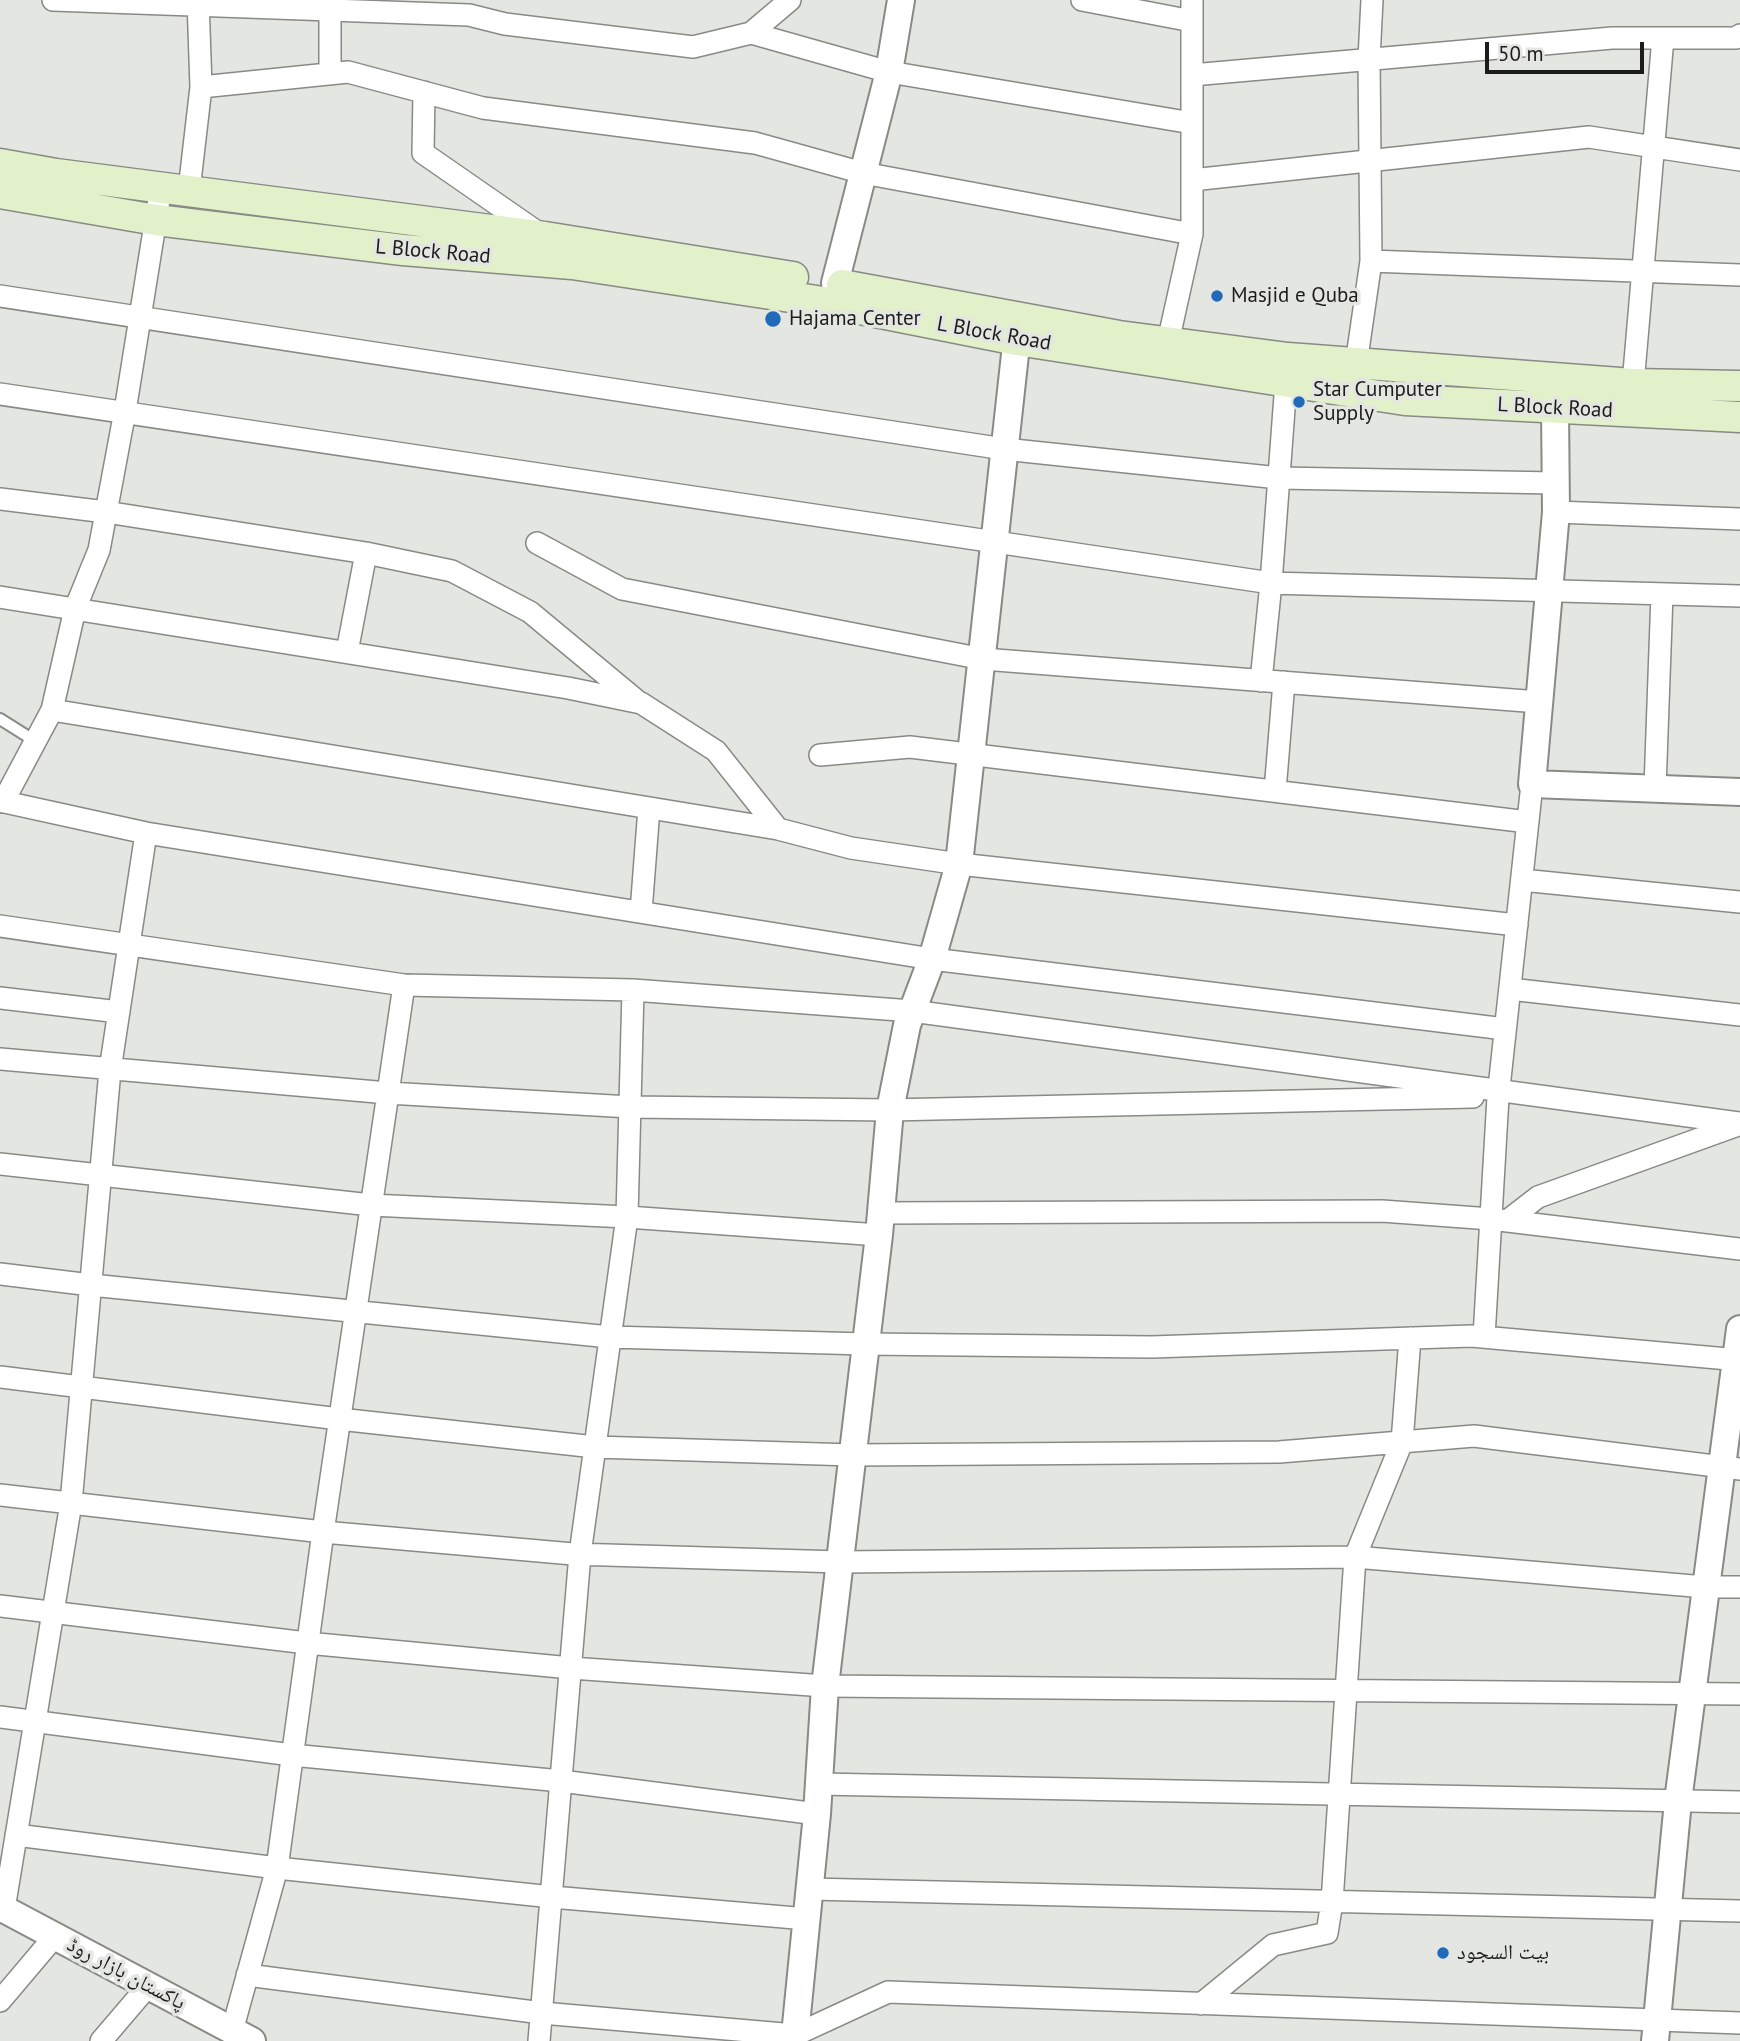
<!DOCTYPE html>
<meta charset="utf-8">
<style>
body{margin:0}
#map{position:relative;width:1740px;height:2041px;overflow:hidden;background:#e4e6e2;font-family:"PT Sans",sans-serif}
canvas{display:block}
.scale{position:absolute;left:1485px;top:42px;width:159px;height:32px;box-sizing:border-box;border:4px solid #1c1c1b;border-top:0;padding-left:9px;font-size:21px;line-height:24px;white-space:nowrap;color:#1c1c1b;-webkit-text-stroke:5px #e4e6e2;paint-order:stroke}
</style>
<div id="map">
<canvas width="1740" height="2041"></canvas>
<div class="scale">50 m</div>
</div>
<script>
const ctx = document.querySelector('canvas').getContext('2d');
ctx.lineJoin = 'round';
function strokePath(path, color, width, dash) { ctx.strokeStyle = color; ctx.lineWidth = width; ctx.lineCap = dash ? 'butt' : 'round'; ctx.setLineDash(dash || []); ctx.stroke(path); }
function write(font, color, halo, rows, align = 'center') {
  ctx.font = font + ' "PT Sans","Noto Naskh Arabic",sans-serif'; ctx.lineWidth = 7; ctx.setLineDash([]); ctx.textBaseline = 'middle'; ctx.strokeStyle = halo; ctx.fillStyle = color; for (const [text, x, y, turn = 0] of rows) {
    ctx.save(); ctx.translate(x, y); ctx.rotate((+turn || 0) * Math.PI / 180); ctx.textAlign = isNaN(turn) ? turn : align; if (halo) ctx.strokeText(text, 0, 0); ctx.fillText(text, 0, 0); ctx.restore();
  }
}
const service = new Path2D(`
 M0 719 35 741`);
const minor = new Path2D(`
 M53 0 469 15 505 24 693 47 751 33 790 0
 M330 0V74
 M1082 0 1192 21
 M751 33 889 72 1192 123
 M1192 75 1612 38H1736L1740 35
 M201 87 348 72 483 108 755 143 863 173 1192 234
 M424 92 423 153 540 234
 M1192 180 1589 137 1740 160
 M189 190 201 87 198 0
 M1371 261 1740 275
 M0 296 1004 449 1279 478 1555 483
 M1168 342 1192 234V0
 M1356 364 1371 261 1369 59 1372 0
 M1633 384 1663 38
 M0 394 1271 583 1740 596
 M0 499 106 512 366 553
 M1556 512 1740 519
 M537 543 622 589 983 659 1539 702
 M0 597 568 688 641 703 716 751 778 829 851 848 959 864 1517 925
 M347 652 366 553 452 571 530 612 636 700
 M1261 681 1271 583 1287 369
 M52 710 778 829
 M820 755 910 747 1528 822
 M1655 788 1662 594
 M1275 791 1284 682
 M0 801 146 833 932 959 1505 1029
 M3 802 52 710 75 609 99 550 125 411 161 187
 M1522 880 1740 902
 M641 912 649 808
 M0 926 404 985 633 990 912 1011 1740 1123
 M1510 989 1740 1015
 M0 998 119 1012
 M0 1059 388 1093 630 1107 890 1110 1473 1097
 M0 1164 371 1205 627 1217 879 1235
 M881 1213 1382 1211 1491 1219 1740 1249
 M1507 1221 1538 1197 1738 1125
 M0 1274 91 1285 610 1337 865 1344 1152 1347 1471 1336 1740 1360
 M1484 1337 1498 1097 1532 784
 M0 1377 339 1419 595 1447 852 1455 1279 1452 1474 1436 1740 1469
 M0 1495 323 1532 573 1554 840 1562 1355 1557 1705 1587H1740
 M0 1606 307 1643 571 1668 825 1686 1740 1694
 M0 1717 292 1755 561 1781 817 1814
 M819 1784 1740 1802
 M16 1835 277 1868 552 1897 807 1919
 M810 1889 1740 1911
 M4 1909 71 1503 110 1070 146 833
 M247 1975 542 2013 795 2035 888 1992 1740 2023
 M0 2001 55 1936
 M1201 2004 1273 1945 1327 1933 1332 1902 1355 1557 1402 1442 1410 1338
 M232 2031 277 1868 323 1532 404 985
 M101 2041 148 1986
 M539 2041 580 1554 627 1217 633 990`);
const tertiary = new Path2D(`
 M835 283 889 72 901 0
 M1555 408 1556 512 1532 784 1740 792
 M0 1907 252 2041
 M792 2041 795 2035 817 1814 825 1686 879 1235 890 1110 907 1025 932 959 959 864 1019 318
 M1655 2041 1678 1801 1740 1329`);
const secondary = new Path2D(`
 M0 164 56 174 545 237 793 277
 M0 193 156 220 403 250 572 264 830 303 1017 340 1405 400 1740 417
 M842 285 1119 336 1288 358 1633 384 1740 386`);
strokePath(service, '#888a86', 14);
strokePath(minor, '#888a86', 24);
strokePath(tertiary, '#888a86', 30);
strokePath(secondary, '#888a86', 33);
strokePath(service, '#fff', 10);
strokePath(minor, '#fff', 21);
strokePath(tertiary, '#fff', 26);
strokePath(secondary, '#e2f1c9', 30);
for (const [x, y, r, color] of [
 [1217,296,7,"#2169b9"],
 [773,319,9,"#2169b9"],
 [1299,402,7,"#2169b9"],
 [1443,1953,7,"#2169b9"]
]) { const dot = new Path2D(); dot.arc(x, y, r, 0, 2 * Math.PI); ctx.fillStyle = color; ctx.fill(dot); strokePath(dot, '#e4e6e2', 2.5); }
write('21px', '#1c1c1b', '#e4e6e2', [
 ["L Block Road",433,252,5],
 ["L Block Road",994,334,10],
 ["L Block Road",1555,408,3],
 ["پاکستان بازار روڈ",126,1974,28]
]);
write('21px', '#1c1c1b', '#e4e6e2', [
 ["Masjid e Quba",1231,296],
 ["Hajama Center",789,319],
 ["Star Cumputer",1313,390],
 ["Supply",1313,414],
 ["بیت السجود",1457,1953]
], 'left');
</script>
